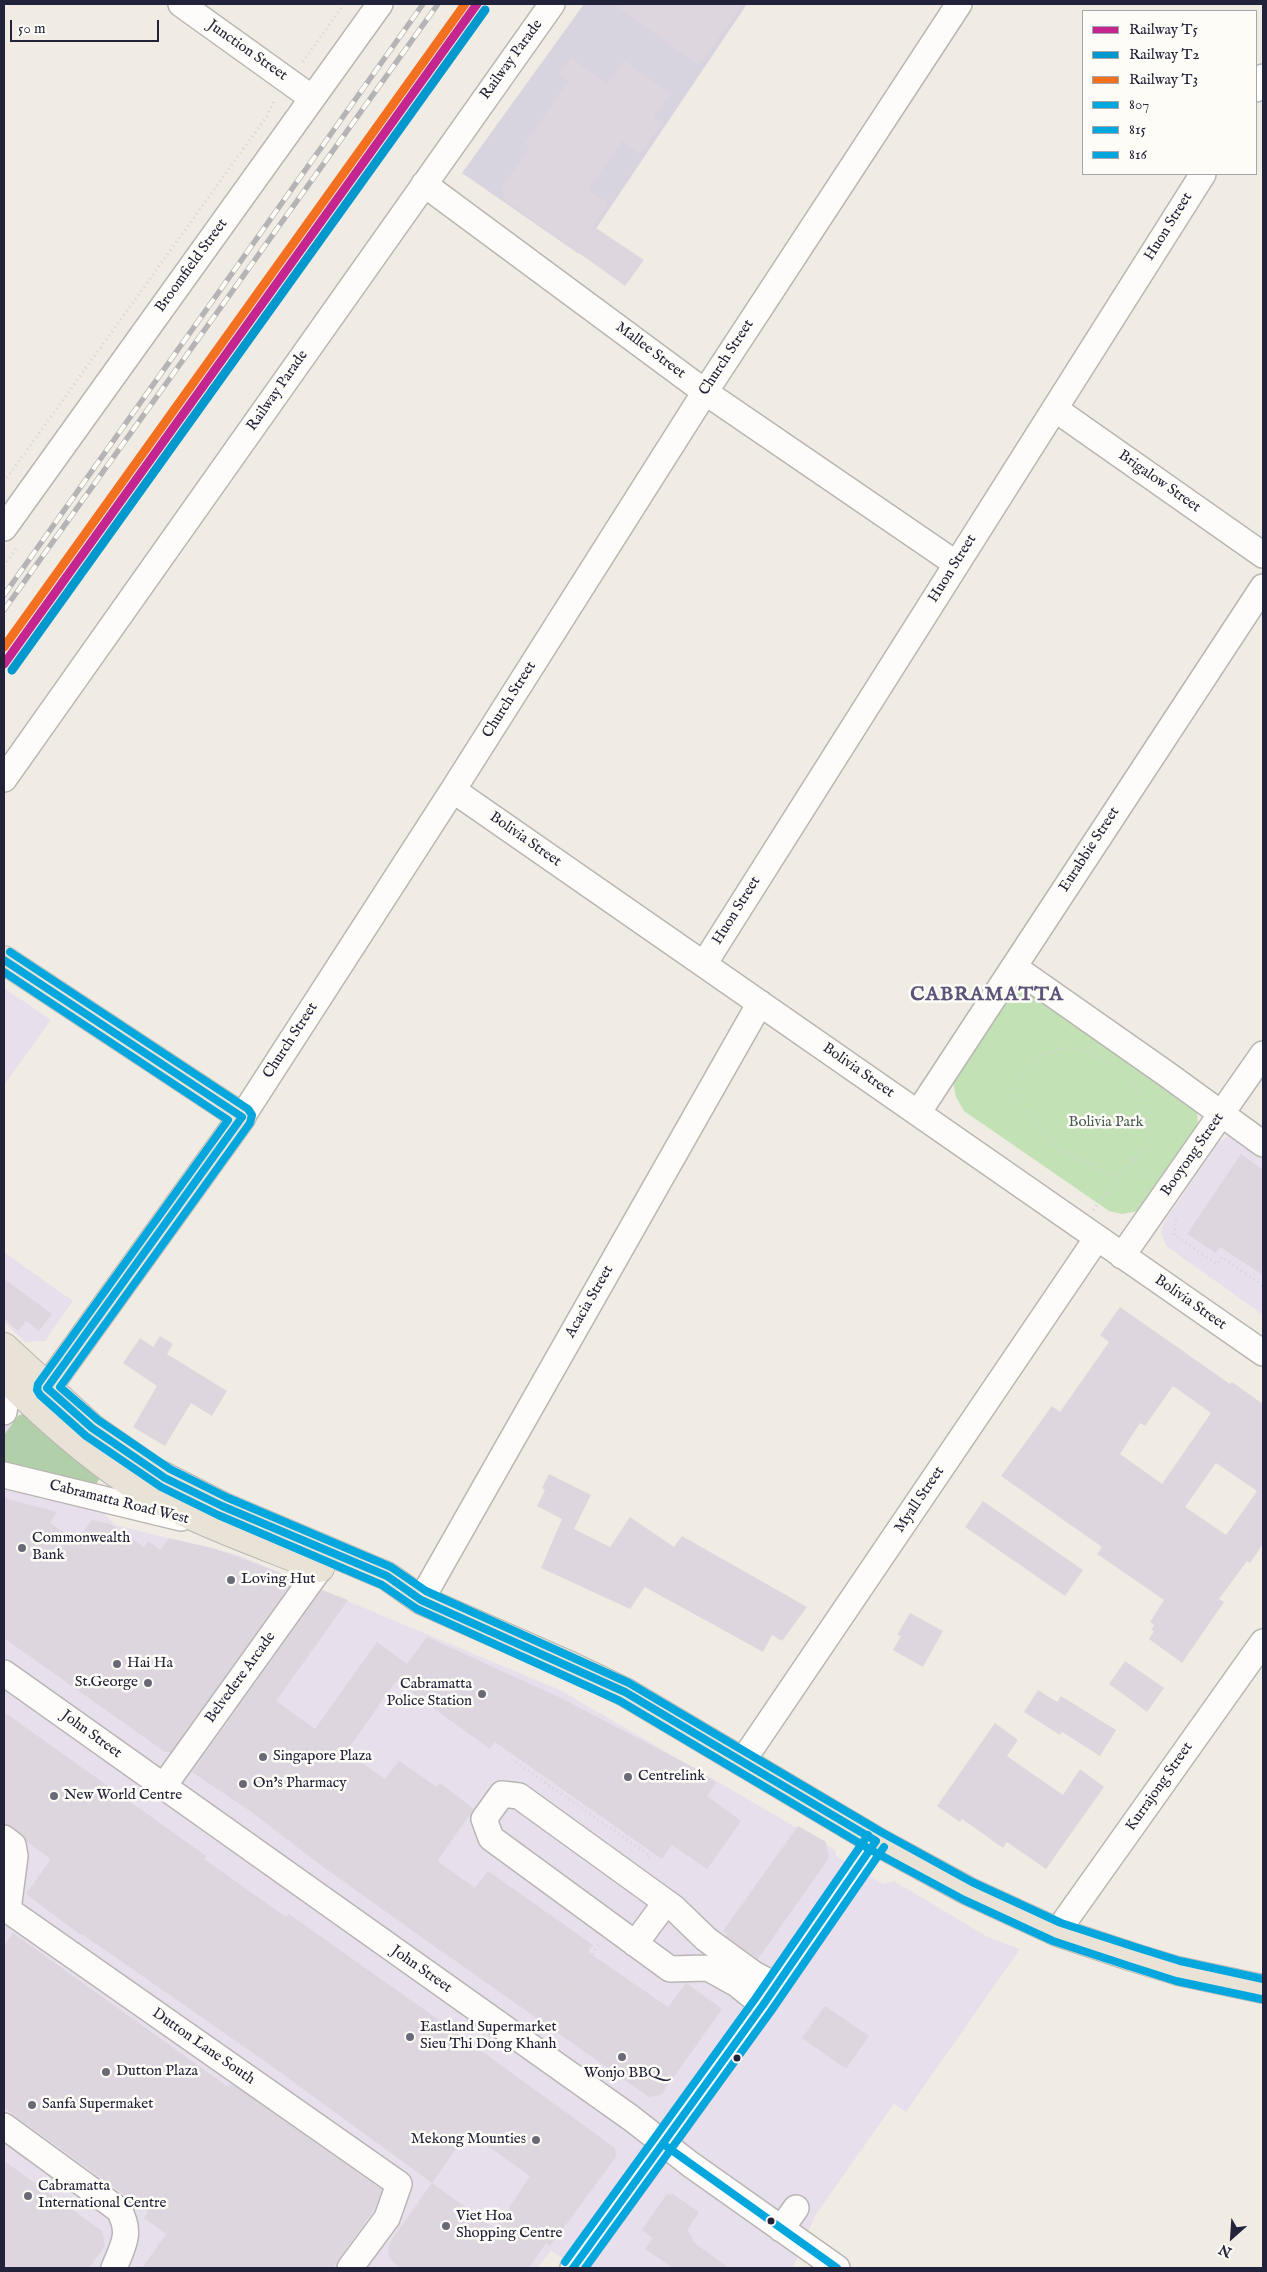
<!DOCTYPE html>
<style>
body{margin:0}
#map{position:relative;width:1267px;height:2272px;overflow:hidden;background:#f0ece3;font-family:"IM FELL English",serif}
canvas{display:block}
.frame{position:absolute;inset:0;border:5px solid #22223b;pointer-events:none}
.legend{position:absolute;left:1082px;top:10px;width:175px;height:165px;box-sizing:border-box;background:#fdfcf7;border:1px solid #a5a5ac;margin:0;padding:6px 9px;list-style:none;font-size:15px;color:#22223b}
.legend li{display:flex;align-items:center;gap:10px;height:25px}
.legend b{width:25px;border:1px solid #a5a5ac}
.north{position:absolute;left:1207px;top:2212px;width:50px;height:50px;-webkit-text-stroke:4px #fdfcf7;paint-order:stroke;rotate:206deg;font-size:14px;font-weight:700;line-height:20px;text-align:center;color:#22223b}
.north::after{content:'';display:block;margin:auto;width:18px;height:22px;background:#22223b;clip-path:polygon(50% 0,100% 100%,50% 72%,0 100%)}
.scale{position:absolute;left:10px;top:20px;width:149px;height:22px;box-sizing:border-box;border:2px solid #22223b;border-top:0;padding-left:6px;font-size:15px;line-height:18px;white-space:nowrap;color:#22223b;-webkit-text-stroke:4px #fdfcf7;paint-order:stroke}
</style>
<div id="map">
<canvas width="1267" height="2272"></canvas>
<div class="frame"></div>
<ul class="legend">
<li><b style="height:6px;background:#c4258f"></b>Railway T5</li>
<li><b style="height:6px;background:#0098cd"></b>Railway T2</li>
<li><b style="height:6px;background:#f37021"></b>Railway T3</li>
<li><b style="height:6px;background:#03a6dd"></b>807</li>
<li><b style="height:6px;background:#03a6dd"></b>815</li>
<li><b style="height:6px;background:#03a6dd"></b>816</li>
</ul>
<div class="north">N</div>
<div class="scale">50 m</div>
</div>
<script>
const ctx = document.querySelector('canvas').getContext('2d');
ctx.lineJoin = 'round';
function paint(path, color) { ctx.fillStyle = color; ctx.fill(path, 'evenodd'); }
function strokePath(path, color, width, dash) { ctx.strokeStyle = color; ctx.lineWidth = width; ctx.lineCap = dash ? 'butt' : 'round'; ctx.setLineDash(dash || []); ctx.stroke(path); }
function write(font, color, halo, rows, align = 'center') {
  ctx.font = font + ' "IM FELL English",serif'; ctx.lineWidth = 5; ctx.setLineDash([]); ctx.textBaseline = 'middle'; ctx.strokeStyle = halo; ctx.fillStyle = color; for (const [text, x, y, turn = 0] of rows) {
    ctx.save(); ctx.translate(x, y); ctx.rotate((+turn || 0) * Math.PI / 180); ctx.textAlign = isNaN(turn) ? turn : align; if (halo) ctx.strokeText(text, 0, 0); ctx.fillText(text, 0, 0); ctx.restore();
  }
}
paint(new Path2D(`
 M4 988 51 1020 4 1085Z
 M1231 1134 1263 1147V1315L1166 1246 1161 1232 1163 1224 1219 1142Z
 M4 1252 73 1301 45 1341 25 1342 4 1322Z
 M4 1406 115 1525 238 1555 560 1690 835 1850 836 1856 883 1884 894 1881 986 1936 1020 1949 906 2112 894 2104 816 2214 793 2268H579L551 2251 537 2268H4Z`), '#e8dfec');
paint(new Path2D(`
 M584 4H747L579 254 462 173Z`), '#d8d4df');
paint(new Path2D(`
 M1022 990 1038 993 1189 1094 1197 1112 1198 1126 1138 1211 1122 1214 1109 1211 964 1111 956 1097 953 1081 1009 997Z`), '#c2e2b5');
paint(new Path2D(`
 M27 1414 99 1479 93 1491 4 1470V1435L19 1415Z`), '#b1d0a9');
paint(new Path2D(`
 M614 4H743L699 65Z
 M571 58 607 84 624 61 671 94 653 118 662 124 640 154 622 141 588 190 608 204 593 226 644 260 625 286 504 199 501 188 530 148 525 144 568 81 559 75Z
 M1241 1154 1263 1170V1275L1220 1247 1216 1253 1187 1234Z
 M4 1279 52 1314 39 1331 26 1321 18 1331 4 1318Z
 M1120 1307 1230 1384 1232 1382 1263 1404V1544L1250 1563 1247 1561 1219 1599 1224 1602 1182 1663 1149 1639 1154 1631 1151 1630 1154 1625 1150 1622 1164 1600 1097 1554 1102 1547 1001 1476 1052 1406 1060 1412 1109 1342 1100 1335ZM1173 1386 1211 1413 1162 1484 1120 1454 1140 1423 1145 1426ZM1216 1463 1257 1491 1226 1535 1185 1507Z
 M160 1336 173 1344 167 1354 227 1391 212 1416 191 1403 165 1446 133 1427 157 1386 123 1363 140 1338 153 1347Z
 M549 1474 591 1495 574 1529 610 1547 630 1517 674 1547 682 1536 807 1607 782 1641 772 1635 763 1652 645 1587 630 1609 541 1568 562 1519 537 1506 545 1490 542 1488Z
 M4 1498 57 1512 50 1523 76 1541 92 1520 110 1524 144 1547 148 1541 160 1550 169 1538 216 1549 289 1576 290 1585 171 1752H165L4 1638Z
 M983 1501 1083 1570 1065 1596 965 1527Z
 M322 1590 348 1600 276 1701 315 1729 377 1642 407 1664 427 1637 559 1697 702 1772 716 1783 707 1796 741 1821 707 1869 672 1845 662 1859 495 1742 490 1749 396 1681 346 1752 385 1779 399 1761 437 1787 440 1783 474 1809 437 1861 475 1888 488 1871 593 1945 588 1952 668 2007 686 1983 722 2009 661 2095 649 2097 434 1946 322 1866 250 1811 192 1772Z
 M910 1613 943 1631 923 1667 893 1650 901 1636 897 1635Z
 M1125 1661 1164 1688 1147 1712 1109 1684Z
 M1038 1690 1057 1702 1061 1696 1116 1730 1100 1756 1062 1732 1060 1735 1024 1712Z
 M4 1712 206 1856 204 1859 286 1917 289 1914 436 2018 615 2148 616 2157 550 2246 546 2243 529 2268H401L394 2263 389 2257 388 2247 392 2239 432 2183 266 2062 82 1934 81 1935 26 1894 51 1859 27 1842 22 1834 13 1827 4 1824ZM468 2132 530 2176 495 2229 432 2183Z
 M995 1723 1018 1740 1007 1756 1063 1795 1080 1769 1104 1787 1046 1869 1007 1842 1003 1848 962 1819 960 1822 937 1806Z
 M798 1826 826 1842 829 1858 758 1959 726 1936 727 1933 723 1931Z
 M13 1933 228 2087 230 2084 236 2087 382 2190 375 2208 333 2268H142L166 2234 144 2218 148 2212 4 2108V1946Z
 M825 2006 869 2036 846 2069 802 2038Z
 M4 2161 102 2231 105 2246 89 2268H4Z
 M673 2194 699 2212 687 2230 693 2238V2242L729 2268H673L645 2249 653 2238 642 2230 666 2195Z`), '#ddd6de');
const minor = new Path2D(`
 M181 4 312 98
 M1256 89 1263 77
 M424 184 705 392 955 563
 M1055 409 1263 555
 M4 528 380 4
 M4 779 552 4
 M453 790 1263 1353
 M704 964 1203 174
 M1014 967 1168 1075 1263 1144
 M918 1113 1263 587
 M242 1117 453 790 705 392 959 4
 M1122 1256 1263 1054
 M4 1412 9 1381
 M4 1475 181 1518
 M421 1600 760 1003
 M4 1673 631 2118 690 2164 837 2268
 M742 1762 1097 1238
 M163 1787 320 1568
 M4 1838 13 1845 15 1856 8 1910
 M8 1910 399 2184 387 2218 350 2268
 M1057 1932 1263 1642
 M635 1944 666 1902
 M763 2005 737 1984 708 1968 670 1969 491 1838 484 1819 502 1794 519 1796 674 1908 706 1939 754 1974 776 1986
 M4 2126 119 2210C132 2233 123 2246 114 2268
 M781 2229 796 2208
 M573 2268 763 2005 876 1841`);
const major = new Path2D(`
 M4 960 242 1117 47 1388
 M4 1347 92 1428 155 1472 222 1506 387 1576 421 1600 573 1667 625 1692 876 1841 968 1891 1057 1932 1132 1957 1178 1971 1263 1989
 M4 1376C42 1414 83 1451 129 1482 186 1519 257 1542 320 1568`);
strokePath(minor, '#b8b6b3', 28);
strokePath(major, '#b8b6b3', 30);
strokePath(new Path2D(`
 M303 62 344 4
 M4 482 267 116 274 101
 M4 566 18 546
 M1110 1064C1098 1057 1086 1049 1071 1048 1051 1046 1025 1064 1019 1083 1017 1088 1018 1097 1017 1103L1059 1149 1118 1177
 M1134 1160 1147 1181
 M1093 1210 1118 1177 1147 1145 1148 1126 1139 1093 1130 1077
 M1176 1219 1174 1235 1217 1264 1222 1257 1263 1286
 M516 1762 650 1856 647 1861
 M541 2028 600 1943`), '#d5d4d3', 3, [1, 4]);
strokePath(minor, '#fdfcfb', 25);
strokePath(major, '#e8e3d6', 28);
const rail = new Path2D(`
 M4 595 423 4
 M4 610 438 4`);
strokePath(rail, '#b4b4b6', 5.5);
strokePath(rail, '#fdfcf7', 4, [11]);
strokePath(new Path2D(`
 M4 960 242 1117 47 1388 92 1428 165 1478 222 1506 387 1576 421 1600 625 1692 876 1841 763 2005 573 2268
 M663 2144 837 2268`), '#03a6dd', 8);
strokePath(new Path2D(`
 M4 972 228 1120 38 1384 37 1390 40 1395 86 1436 161 1487 218 1515 382 1585 417 1609 620 1701 871 1850 964 1900 1053 1941 1129 1966 1176 1981 1261 1999
 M585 2268 771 2011 884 1847`), '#03a6dd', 8);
strokePath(new Path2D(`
 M10 952 248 1109 252 1115 250 1123 60 1387 98 1420 170 1469 226 1497 391 1567 426 1591 629 1683 881 1832 972 1882 1061 1923 1135 1947 1180 1961 1263 1979
 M565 2262 755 1999 868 1835`), '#03a6dd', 8);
strokePath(new Path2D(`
 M4 664 477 4`), '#c4258f', 9);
strokePath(new Path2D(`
 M12 670 485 10`), '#0098cd', 9);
strokePath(new Path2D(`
 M4 647 465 4`), '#f37021', 9);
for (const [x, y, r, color] of [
 [22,1548,5,"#6a6976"],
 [231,1580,5,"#6a6976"],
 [117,1664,5,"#6a6976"],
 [148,1683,5,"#6a6976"],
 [482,1694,5,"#6a6976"],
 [263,1757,5,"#6a6976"],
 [628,1777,5,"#6a6976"],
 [243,1784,5,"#6a6976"],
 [54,1796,5,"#6a6976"],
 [410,2037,5,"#6a6976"],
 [622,2057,5,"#6a6976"],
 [737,2058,4.5,"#22223b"],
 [106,2072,5,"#6a6976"],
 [32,2105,5,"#6a6976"],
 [536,2140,5,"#6a6976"],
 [28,2196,5,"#6a6976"],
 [771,2221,4.5,"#22223b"],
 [446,2226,5,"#6a6976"]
]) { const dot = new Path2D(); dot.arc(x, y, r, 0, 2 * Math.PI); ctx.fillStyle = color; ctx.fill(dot); strokePath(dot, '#fdfcf7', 2); }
write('15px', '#22223b', '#fdfcf7', [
 ["Junction Street",247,51,35],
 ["Railway Parade",512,60,-54],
 ["Huon Street",1169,227,-58],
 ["Broomfield Street",192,266,-54],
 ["Mallee Street",650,351,37],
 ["Church Street",727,358,-57],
 ["Railway Parade",278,391,-55],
 ["Brigalow Street",1159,482,35],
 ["Huon Street",953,569,-58],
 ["Church Street",510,700,-58],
 ["Bolivia Street",525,840,35],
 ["Eurabbie Street",1090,850,-57],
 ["Huon Street",737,911,-58],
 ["Church Street",291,1041,-57],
 ["Bolivia Street",858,1071,35],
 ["Booyong Street",1193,1155,-55],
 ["Acacia Street",590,1302,-60],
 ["Bolivia Street",1190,1303,35],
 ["Myall Street",920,1500,-56],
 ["Cabramatta Road West",119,1503,14],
 ["Belvedere Arcade",241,1678,-54],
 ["John Street",91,1735,36],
 ["Kurrajong Street",1160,1787,-55],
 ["John Street",421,1970,35],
 ["Dutton Lane South",203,2047,35]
]);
write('15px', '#475954', '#fdfcf7', [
 ["Bolivia Park",1106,1123]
]);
write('15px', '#22223b', '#fdfcf7', [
 ["Commonwealth",32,1539],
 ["Bank",32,1556],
 ["Loving Hut",241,1580],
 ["Hai Ha",127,1664],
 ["St.George",138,1683,"right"],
 ["Cabramatta",472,1685,"right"],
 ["Police Station",472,1702,"right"],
 ["Singapore Plaza",273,1757],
 ["Centrelink",638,1777],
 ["On's Pharmacy",253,1784],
 ["New World Centre",64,1796],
 ["Eastland Supermarket",420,2028],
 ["Sieu Thi Dong Khanh",420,2045],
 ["Dutton Plaza",116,2072],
 ["Wonjo BBQ",622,2074,"center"],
 ["Sanfa Supermaket",42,2105],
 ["Mekong Mounties",526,2140,"right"],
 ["Cabramatta",38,2187],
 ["International Centre",38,2204],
 ["Viet Hoa",456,2217],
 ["Shopping Centre",456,2234]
], 'left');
ctx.letterSpacing = '1px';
write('bold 20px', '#5e5479', '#fdfcf7', [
 ["CABRAMATTA",987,996]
]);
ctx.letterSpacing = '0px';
</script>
